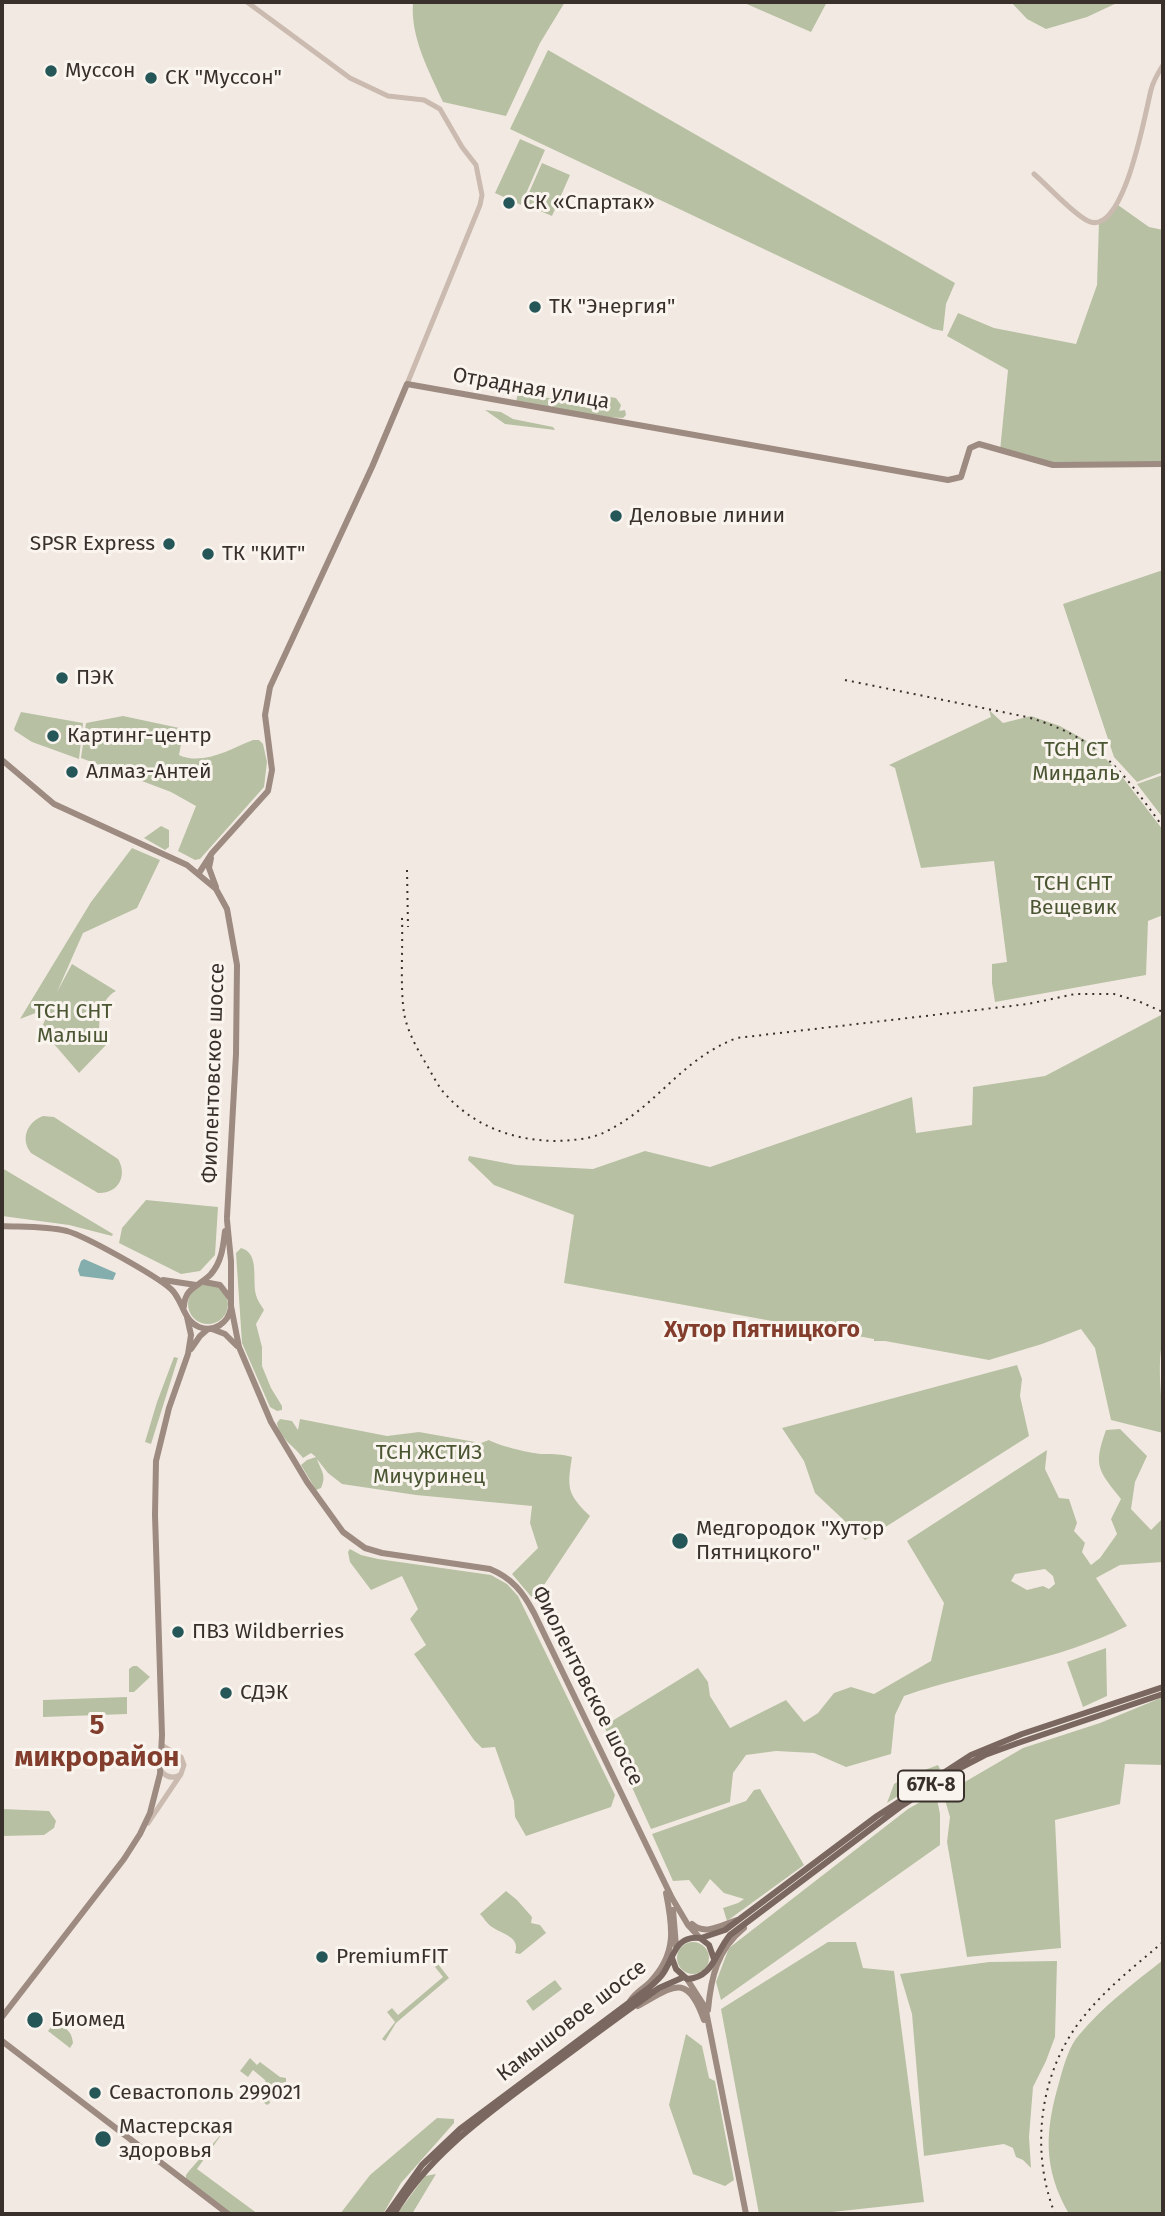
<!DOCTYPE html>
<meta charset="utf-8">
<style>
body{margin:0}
#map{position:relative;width:1165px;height:2216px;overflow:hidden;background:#f2eae2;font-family:"Fira Sans",sans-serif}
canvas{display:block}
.frame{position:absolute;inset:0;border:4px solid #39302c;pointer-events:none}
</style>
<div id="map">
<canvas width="1165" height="2216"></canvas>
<div class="frame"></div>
</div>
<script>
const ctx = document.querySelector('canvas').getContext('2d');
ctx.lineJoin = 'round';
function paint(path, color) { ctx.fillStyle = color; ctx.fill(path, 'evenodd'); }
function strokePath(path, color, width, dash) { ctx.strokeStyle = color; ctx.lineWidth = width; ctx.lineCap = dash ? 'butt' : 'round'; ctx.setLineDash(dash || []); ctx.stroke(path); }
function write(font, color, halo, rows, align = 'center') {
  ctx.font = font + ' "Fira Sans",sans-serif'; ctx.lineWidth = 6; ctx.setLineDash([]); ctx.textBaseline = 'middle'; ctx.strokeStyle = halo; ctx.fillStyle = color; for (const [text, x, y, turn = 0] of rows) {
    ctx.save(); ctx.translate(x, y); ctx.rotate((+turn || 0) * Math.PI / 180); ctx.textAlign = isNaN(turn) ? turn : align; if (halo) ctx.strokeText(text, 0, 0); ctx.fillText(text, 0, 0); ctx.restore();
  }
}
paint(new Path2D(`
 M413 2H565L540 43 506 116 443 102C429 71 410 37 413 2Z
 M742 2H827L811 32Z
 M1011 2H1119L1087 17 1046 29 1027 19Z
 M548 50 955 283 946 304 943 331 933 329 510 129Z
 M520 139 545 150 521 205 495 193Z
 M542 163 570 175 552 216 524 204Z
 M1118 205 1149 227 1163 230V464L1053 465 1000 451 1008 370 947 336 958 313 994 328 1076 344 1097 285 1099 222 1106 220Z
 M578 392 616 398 621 405 619 411 625 410 626 415 623 418 608 417 516 402 518 393 567 401Z
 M485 410 501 412 513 419 553 427 555 430 505 424Z
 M1163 570V772L1137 782 1114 757 1063 604Z
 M989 710 1003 723 1031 716 1060 726 1092 744 1120 774 1163 830V915L1148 921 1146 975 995 1002 992 983V964L1007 962 994 861 921 868 895 768 889 765 991 717Z
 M21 712 83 723 79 759 32 742 15 731 14 729Z
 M123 716 184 729 179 755C203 766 230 749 253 740H259L263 744 267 762 264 787 200 859 195 860 178 851 196 806 171 792 81 758 86 723Z
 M1163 775V818L1137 784Z
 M161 826 169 830V847L165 850 144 838Z
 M132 848 160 860 137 908 83 933 57 992 72 964 116 991C99 1000 98 1023 100 1041L106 1045 79 1073 41 1029 51 1007 20 1019 91 902Z
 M1161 1015 1163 1016V1338C1156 1368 1163 1401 1163 1433L1111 1420 1095 1348 1081 1329 1042 1344 989 1360 885 1341H874V1339L819 1329 818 1335 773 1334 772 1321 564 1283 574 1215 494 1185 468 1160 469 1156 516 1165 593 1169 645 1151 710 1167 912 1097 916 1133 972 1125 973 1087 1045 1076Z
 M43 1116 54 1117 118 1159C128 1176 118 1194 98 1193L31 1153C20 1139 27 1122 43 1116Z
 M2 1168 113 1234 112 1236 69 1225 2 1216Z
 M146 1200 218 1207 215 1255 200 1271 181 1274 119 1243 122 1228Z
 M241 1248C260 1253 252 1280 256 1295 257 1300 261 1305 264 1310L256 1324 262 1347V1366L271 1388 282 1406V1410L277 1411 270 1407 242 1343 236 1253Z
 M188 1304a20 20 0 1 1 40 0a20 20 0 1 1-40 0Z
 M174 1357 178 1358 151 1444 145 1442 157 1402Z
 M1017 1365 1022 1379 1020 1396 1029 1436 865 1540 815 1493 804 1461 782 1428Z
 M280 1419 292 1421 298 1430 300 1419 387 1436 419 1432 481 1443 489 1440C499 1446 533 1454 544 1454 555 1454 561 1454 572 1457 567 1488 567 1494 590 1516L534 1600 512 1574 538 1548 530 1523 532 1506 416 1495 342 1484 328 1473 317 1459C321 1471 327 1475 321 1488L316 1490 301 1465 307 1460 316 1457 311 1453 303 1458C294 1446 279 1438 277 1423Z
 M1120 1429 1147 1456 1135 1482 1131 1509 1151 1530 1163 1518V1562L1120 1565 1096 1578 1127 1626C1056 1662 978 1670 904 1696L895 1715 891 1754 846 1767 814 1753 776 1751 746 1755 733 1773 730 1802 651 1829 604 1726 698 1668 708 1682 710 1696 730 1728 786 1700 804 1722 818 1713 834 1693 851 1687 874 1694 931 1661 944 1603 907 1541 1047 1450 1045 1469 1059 1498 1069 1499 1077 1523 1074 1531 1085 1543 1082 1552 1091 1565 1100 1558 1117 1534 1111 1519 1121 1499C1098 1470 1093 1466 1106 1430ZM1045 1569 1053 1576 1055 1584 1049 1589 1043 1586 1027 1590 1011 1581 1015 1574Z
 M350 1549 361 1555 378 1559 491 1575 507 1584 518 1596 615 1795 611 1807 526 1836 515 1817 514 1801 495 1747 482 1748 474 1740 414 1654 426 1645 410 1619 418 1609 402 1576 371 1590 350 1562 348 1552Z
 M1106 1648 1107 1696 1083 1707 1067 1662Z
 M133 1666H137L150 1677 134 1692H129V1669Z
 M127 1697V1714L43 1717V1700Z
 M1163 1697V1765L1125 1764 1120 1804 1055 1820 1061 1948 967 1957 947 1842 950 1817 945 1800 951 1790 1023 1748 1100 1723Z
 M938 1765 940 1769 887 1803 894 1784 917 1770 922 1771Z
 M760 1789 804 1865 727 1921 723 1908 738 1903 744 1899 724 1893 710 1879 700 1894 689 1880 673 1881 652 1834 746 1801 754 1790Z
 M929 1797 937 1799 940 1814V1845L721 2000 716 1982 729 1948 908 1809Z
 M2 1809 49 1811 56 1821 54 1828 44 1835 2 1836Z
 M506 1891 517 1900 532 1917 531 1923 540 1925 546 1933 520 1954 515 1953C521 1937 502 1934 492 1927 487 1924 484 1918 480 1914Z
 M677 1958a16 16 0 1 1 32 0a16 16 0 1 1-32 0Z
 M828 1942H856L863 1968 894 1971 924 2202 814 2214H759L721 2009Z
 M1163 1960V2214H1069C1042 2167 1045 2130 1060 2079 1064 2065 1069 2046 1079 2035 1103 2006 1134 1983 1163 1960Z
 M1057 1961 1055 2037 1046 2061 1033 2087 1029 2137 1031 2168 1023 2160 1016 2157 1013 2148 1004 2144 924 2156 912 2014 900 1974 989 1962Z
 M438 1964 449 1978 396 2023 385 2041 382 2039 395 2022 387 2012 392 2008 398 2015 443 1977 435 1967Z
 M555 1980 562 1989 533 2011 526 2001Z
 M61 2016 65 2021 63 2027C70 2031 72 2035 73 2043L70 2048 48 2031 58 2017Z
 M686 2034 702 2046 709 2078 715 2081 734 2180 725 2186 693 2174 669 2105Z
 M250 2058 257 2065 260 2062 280 2077 286 2078V2082L281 2083 269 2099 270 2103 267 2105 263 2102 265 2099 262 2097 267 2088 265 2080 253 2070 248 2077 240 2071Z
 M437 2118 454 2119V2123L401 2183 383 2214H340L370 2175Z
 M224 2131 197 2169 258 2214H232L186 2181V2175L189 2171Z
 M436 2174 412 2214H397L425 2176Z`), '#b8c0a3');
paint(new Path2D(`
 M84 1259 116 1273 113 1280 80 1276 78 1270 81 1261Z`), '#84adad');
strokePath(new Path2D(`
 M247 2 350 78 388 96 424 100 440 109 462 147 476 165 482 195 480 205 407 384
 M1034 174C1048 186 1073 214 1088 221 1124 238 1145 113 1151 90 1153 81 1158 73 1163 65
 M160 1770C166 1777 173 1780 181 1774L184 1765 181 1757 162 1745
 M148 1823 181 1774`), '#cabaaf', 5);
strokePath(new Path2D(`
 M2 760 54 804 187 865 216 889 227 909 237 965 236 1054 227 1217
 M211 858 209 868 216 887
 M199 873 212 853 268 791 272 770 265 715 270 687 372 467 407 384 948 480 961 477 970 448 979 444 1053 465 1163 464
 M227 1220 231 1261V1306L239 1347 271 1422 307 1482 343 1532 365 1548 382 1553 490 1569C512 1578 523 1592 534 1613L672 1898 688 1925 700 1938
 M2 1226C23 1227 46 1226 67 1231 87 1237 155 1275 171 1289 183 1300 183 1321 199 1327 214 1333 228 1323 231 1308
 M163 1280 196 1285
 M204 1282 220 1285 230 1298
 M184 1306C185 1287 200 1286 211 1274 222 1261 223 1247 225 1231
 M212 1329 225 1334 237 1346
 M191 1349 200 1336 208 1329
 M673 1910 676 1946
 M692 1924C705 1936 722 1925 737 1920
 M687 1979 705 2007 707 2016 746 2214
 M630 2001C635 1993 643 1989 650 1982 677 1954 673 1928 666 1893
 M638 2006C674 1986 687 1972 704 2020
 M708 2010C711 1977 717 1950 744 1928
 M2 2017 124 1859 140 1834 150 1813 160 1774 162 1735 155 1515 156 1461 169 1408 188 1354 191 1335 187 1317
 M2 2041 228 2214`), '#9d8a80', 6);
strokePath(new Path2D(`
 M701 1938 725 1930 877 1816 971 1755 1022 1734 1163 1687
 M672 1958 676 1969 687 1979C713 1978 715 1953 730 1935L900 1807 962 1767 985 1755 1018 1743 1163 1694
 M387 2214 422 2165 460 2129 650 1987C654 1983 659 1979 662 1975 674 1959 674 1935 700 1938L709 1945 714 1959
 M394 2214C428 2156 485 2116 537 2077 578 2047 618 2017 659 1988L684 1977`), '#7a675f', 6);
strokePath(new Path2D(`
 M845 680 1027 717C1099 738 1120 768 1163 827
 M407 870 408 927
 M402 918C403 946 400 986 404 1013 407 1030 416 1047 425 1062 432 1073 438 1088 448 1097 477 1128 517 1141 558 1141 576 1140 593 1139 609 1130 658 1105 681 1059 737 1038L1028 1004 1075 994H1114L1138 1001 1163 1012
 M1055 2214C1030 2151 1039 2074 1081 2020 1104 1990 1135 1966 1163 1942`), '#39302c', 2, [2, 5]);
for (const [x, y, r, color] of [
 [51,71,7,"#255658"],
 [151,78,7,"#255658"],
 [509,203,7,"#255658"],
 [535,307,7,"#255658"],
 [616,516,7,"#255658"],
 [169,544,7,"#255658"],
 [208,554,7,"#255658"],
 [62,678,7,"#255658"],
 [53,736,7,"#255658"],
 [72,772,7,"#255658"],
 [680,1541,9,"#255658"],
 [178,1632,7,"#255658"],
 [226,1693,7,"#255658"],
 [322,1957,7,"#255658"],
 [35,2020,9,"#255658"],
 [95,2093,7,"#255658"],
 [103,2139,9,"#255658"]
]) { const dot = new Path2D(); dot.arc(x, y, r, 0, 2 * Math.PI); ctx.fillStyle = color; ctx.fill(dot); strokePath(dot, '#faf4ef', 2.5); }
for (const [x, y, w] of [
 [931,1786,66]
]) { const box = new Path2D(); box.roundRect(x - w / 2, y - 15.5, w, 31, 5); ctx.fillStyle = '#faf4ef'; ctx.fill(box); strokePath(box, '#39302c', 2); }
write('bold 19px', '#39302c', null, [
 ["67К-8",931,1786]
]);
write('21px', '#39302c', '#faf4ef', [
 ["Муссон",65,71],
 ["СК \"Муссон\"",165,78],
 ["СК «Спартак»",523,203],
 ["ТК \"Энергия\"",549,307],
 ["Деловые линии",630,516],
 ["SPSR Express",155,544,"right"],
 ["ТК \"КИТ\"",222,554],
 ["ПЭК",76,678],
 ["Картинг-центр",67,736],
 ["Алмаз-Антей",86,772],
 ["Медгородок \"Хутор",696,1529],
 ["Пятницкого\"",696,1553],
 ["ПВЗ Wildberries",192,1632],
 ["СДЭК",240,1693],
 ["PremiumFIT",336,1957],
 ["Биомед",51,2020],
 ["Севастополь 299021",109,2093],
 ["Мастерская",119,2127],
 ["здоровья",119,2151]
], 'left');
write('21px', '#39302c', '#faf4ef', [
 ["Отрадная улица",531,389,10],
 ["Фиолентовское шоссе",214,1073,-88],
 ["Фиолентовское шоссе",587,1686,63],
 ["Камышовое шоссе",572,2021,-38]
]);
write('21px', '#4a5632', '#faf4ef', [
 ["ТСН СТ",1076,750],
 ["Миндаль",1076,774],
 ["ТСН СНТ",1073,884],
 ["Вещевик",1073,908],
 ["ТСН СНТ",73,1012],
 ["Малыш",73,1036],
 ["ТСН ЖСТИЗ",429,1453],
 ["Мичуринец",429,1477]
]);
write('bold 23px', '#823d2c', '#faf4ef', [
 ["Хутор Пятницкого",762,1331]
]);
write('bold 28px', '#823d2c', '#faf4ef', [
 ["5",97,1726],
 ["микрорайон",97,1758]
]);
</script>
